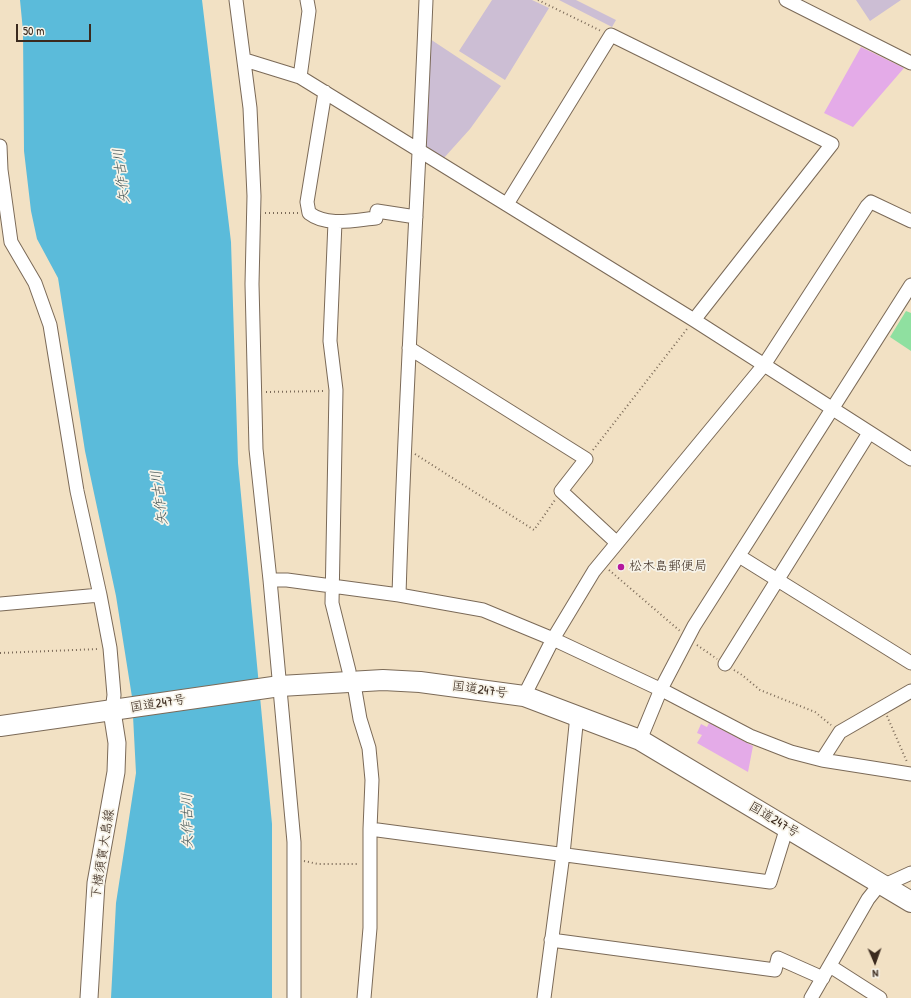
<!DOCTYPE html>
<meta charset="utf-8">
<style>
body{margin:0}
#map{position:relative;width:911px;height:998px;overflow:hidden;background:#f2e1c4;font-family:"Patrick Hand",sans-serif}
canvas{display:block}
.north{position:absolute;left:855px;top:942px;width:40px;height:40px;-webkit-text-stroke:3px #f7f3e8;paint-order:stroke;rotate:178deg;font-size:11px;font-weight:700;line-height:16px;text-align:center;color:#3b2a1e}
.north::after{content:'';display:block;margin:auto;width:14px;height:18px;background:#3b2a1e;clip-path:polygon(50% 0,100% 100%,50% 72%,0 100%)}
.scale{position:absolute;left:16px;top:24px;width:75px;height:18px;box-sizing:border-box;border:2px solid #3b2a1e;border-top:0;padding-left:5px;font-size:12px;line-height:14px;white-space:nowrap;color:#3b2a1e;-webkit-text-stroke:3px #f7f3e8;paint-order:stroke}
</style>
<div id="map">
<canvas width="911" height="998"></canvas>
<div class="north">N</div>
<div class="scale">50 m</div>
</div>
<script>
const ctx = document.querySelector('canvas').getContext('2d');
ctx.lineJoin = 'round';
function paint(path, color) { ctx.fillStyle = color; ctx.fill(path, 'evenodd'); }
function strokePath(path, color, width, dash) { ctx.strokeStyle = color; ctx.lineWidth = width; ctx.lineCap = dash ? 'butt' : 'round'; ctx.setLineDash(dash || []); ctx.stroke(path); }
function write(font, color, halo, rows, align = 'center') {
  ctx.font = font + ' "Patrick Hand","Klee One",sans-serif'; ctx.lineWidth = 3.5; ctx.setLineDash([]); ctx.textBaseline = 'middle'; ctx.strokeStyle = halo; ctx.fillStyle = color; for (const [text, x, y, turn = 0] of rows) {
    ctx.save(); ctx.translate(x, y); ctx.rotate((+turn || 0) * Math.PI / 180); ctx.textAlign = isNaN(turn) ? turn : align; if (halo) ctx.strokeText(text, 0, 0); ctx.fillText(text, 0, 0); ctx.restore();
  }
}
paint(new Path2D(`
 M492 0H532L549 8 505 80 459 51Z
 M559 0H576L616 20 612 27Z
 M856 0H901L870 21Z
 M430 39 501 86 470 129 443 159 427 150 425 145Z`), '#ccbed4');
paint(new Path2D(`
 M906 311 911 313V351L890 337Z`), '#8fe0a0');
paint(new Path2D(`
 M20 0H202L231 242 238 463 272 824V998H111L116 903 136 773 132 697 116 596 85 451 58 278 37 239 31 211 24 151 23 31Z`), '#5bbbda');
paint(new Path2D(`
 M861 47 904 68 853 127 824 113Z
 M709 723 753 746 748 772 697 743 702 735 697 733 701 724 707 727Z`), '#e4abe8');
const minor = new Path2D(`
 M236 0 250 108 254 196 252 284 256 449 270 580 294 842V998
 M786 0 911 63
 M245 60 300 77 694 320 911 459
 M300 77 309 11 307 0
 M325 92 307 202 309 213C327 227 355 220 376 218L377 211 416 217
 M0 146 1 170 11 242 35 283 50 325 77 491 100 595 110 648 114 695 112 711
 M507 204 611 35 832 144 694 320
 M335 222 330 341 336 390 332 603 349 671
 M409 348 586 459 561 491 617 543
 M739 556 911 663
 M270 580H287L399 595 483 610 553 639 666 692 750 736 791 752 822 760 911 774
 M399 595C405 396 418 198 426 0
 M0 604 100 595
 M725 664 869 433
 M355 690 360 719 369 748 372 780 370 829V928L364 998
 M524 696 553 639 594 571 764 365 867 206 871 202 911 221
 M640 740 661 689 694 626 911 285
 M822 760 840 732 911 691
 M370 829 770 882 787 827
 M551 940 775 970 778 958 823 978
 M830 966 880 998
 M544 998 563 854 577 715
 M811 998 868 899 876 889 911 873`);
const major = new Path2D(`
 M89 998 96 883 116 772 117 743 112 711`);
const highway = new Path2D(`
 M0 726 280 686 383 680 420 682 524 696 640 740 911 902`);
strokePath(minor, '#7b6a58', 15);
strokePath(major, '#7b6a58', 19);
strokePath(highway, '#7b6a58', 22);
strokePath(new Path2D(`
 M538 0 601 31
 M265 213H298
 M266 392 326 391
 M593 450 687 329
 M415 454 534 530 555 500
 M609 570 680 631
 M697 645 717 659
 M0 653 99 649
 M734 670 742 675 760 690 815 712 831 725
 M887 716 907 762
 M304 861 318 864H359`), '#7b6a58', 2, [1, 3]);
strokePath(minor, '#fff', 13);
strokePath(major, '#fff', 17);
strokePath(highway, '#fff', 20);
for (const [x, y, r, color] of [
 [621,567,4,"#b5179e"]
]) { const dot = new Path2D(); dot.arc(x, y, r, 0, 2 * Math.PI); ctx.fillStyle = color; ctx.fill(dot); strokePath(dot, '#f7f3e8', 1.5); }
write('13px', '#3b2a1e', '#f7f3e8', [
 ["松木島郵便局",629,567]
], 'left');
write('13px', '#3b2a1e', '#f7f3e8', [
 ["国道247号",480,690,8],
 ["国道247号",158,704,-9],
 ["国道247号",774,820,31],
 ["下横須賀大島線",103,854,-81]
]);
write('italic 14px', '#455656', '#f7f3e8', [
 ["矢作古川",122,176,-97],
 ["矢作古川",160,498,-97],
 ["矢作古川",188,821,-91]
]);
</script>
